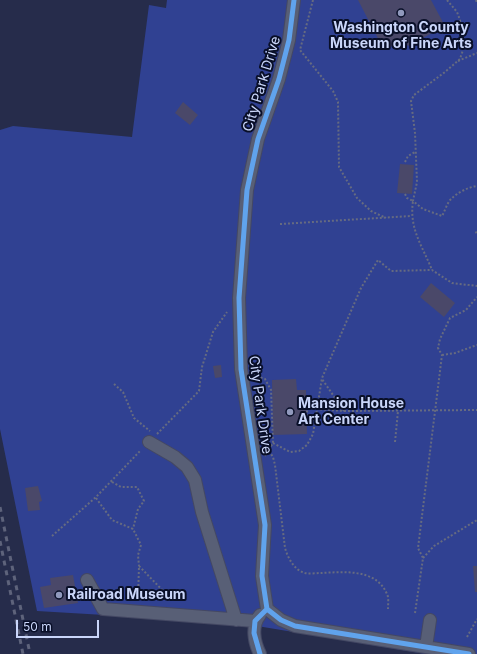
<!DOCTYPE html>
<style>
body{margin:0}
#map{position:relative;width:477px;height:654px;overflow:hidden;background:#262c4b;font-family:Inter,sans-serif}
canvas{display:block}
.scale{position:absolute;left:16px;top:620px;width:83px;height:18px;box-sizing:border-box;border:2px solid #cad6fa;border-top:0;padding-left:5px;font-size:12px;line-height:14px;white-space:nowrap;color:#cad6fa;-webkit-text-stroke:3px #090f28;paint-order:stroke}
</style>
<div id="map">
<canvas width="477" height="654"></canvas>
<div class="scale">50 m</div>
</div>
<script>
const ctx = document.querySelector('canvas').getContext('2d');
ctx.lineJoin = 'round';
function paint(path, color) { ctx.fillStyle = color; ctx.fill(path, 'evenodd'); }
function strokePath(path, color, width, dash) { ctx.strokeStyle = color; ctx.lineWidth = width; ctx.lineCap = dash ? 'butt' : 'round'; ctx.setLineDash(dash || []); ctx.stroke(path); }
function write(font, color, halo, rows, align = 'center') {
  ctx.font = font + ' Inter,sans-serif'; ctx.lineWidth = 4; ctx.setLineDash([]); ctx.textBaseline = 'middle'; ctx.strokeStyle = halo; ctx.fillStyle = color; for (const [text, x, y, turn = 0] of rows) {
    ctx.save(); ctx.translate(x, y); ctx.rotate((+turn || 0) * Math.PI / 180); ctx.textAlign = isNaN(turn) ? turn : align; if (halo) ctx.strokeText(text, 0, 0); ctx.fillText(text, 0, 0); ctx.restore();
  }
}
paint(new Path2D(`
 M167 0H477V654H426L239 623 37 611 0 429V130L13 126 132 137 149 5 166 8Z`), '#304192');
paint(new Path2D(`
 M358 0H431L445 26 408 46 404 40 384 50Z
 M183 102 198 115 190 125 175 113Z
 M400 164 414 165 412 194 397 193Z
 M431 283 455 303 444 317 420 297Z
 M221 365 222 377 215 378 213 366Z
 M296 379 297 390H306L307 434 273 435 272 380Z
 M38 486 42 501 39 502 40 510 28 511 25 488Z
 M473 566H477V592H475Z
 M73 575 78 603 44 608 40 587 51 585 50 578Z`), '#4a4869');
const minor = new Path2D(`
 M294 0 289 40 279 79 258 139 247 190 239 298 241 369 265 525 262 576 267 609 281 620 295 626 469 654
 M149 442 175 457 187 467 195 480 202 512 236 620
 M87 580 103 609 255 621
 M260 615C251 626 254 642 260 654
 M426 647 430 620`);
strokePath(minor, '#444863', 14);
strokePath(new Path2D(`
 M313 0 300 50 333 91 338 102 339 167 357 198 371 211 386 218
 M447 0 457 12 460 20 463 50 460 59 445 72 414 95 411 101 415 133 417 182 413 201 423 209 442 216C445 211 447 203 451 199 457 193 468 187 477 186
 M476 0 477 3
 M458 61 477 53
 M405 162 408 156 415 152
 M405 194 407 198 413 201C409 229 422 245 432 270
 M280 224 411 216
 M477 232 475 233 477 232
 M442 355 455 353 477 345
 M253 375 265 379 271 390 273 443 265 456
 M114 384 123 392 134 418 150 431
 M316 409 344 411 322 379
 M344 411 477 410
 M314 420 307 417V405L311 402H318
 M157 434 199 391 202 367 213 332 227 312
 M395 442 398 411
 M273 443 290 452 299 451 307 445 313 434 322 378 361 288 378 260 391 271 432 270 452 283 477 286
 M269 451 273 457 275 465 285 548C288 558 294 570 305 573 310 574 316 573 321 573 343 572 376 568 387 594 389 598 388 604 388 609
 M112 482 121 487H137L144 501 138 509 133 529
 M96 498 112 520 133 529 141 545 138 555 139 566
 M52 536 96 497 141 450
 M423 558 434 546 477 520
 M138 598 139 566 171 599
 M415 613 423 558 418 548 442 355 438 348 440 339 450 318 466 310 477 297
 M467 637 477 619`), '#666b81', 2, [2, 2]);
strokePath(minor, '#585f76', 12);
strokePath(new Path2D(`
 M0 507 30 654
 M0 541 23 654`), '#5e637b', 3, [5, 5]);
strokePath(new Path2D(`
 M294 0 289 40 279 79 258 139 247 190 239 298 241 369 265 525 262 576 267 609 281 620 295 626 469 654
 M260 654 254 633 255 621 267 609`), '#60a3ed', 5);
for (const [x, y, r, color] of [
 [401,13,4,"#919abd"],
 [290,412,4,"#919abd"],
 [59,595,4,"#919abd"]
]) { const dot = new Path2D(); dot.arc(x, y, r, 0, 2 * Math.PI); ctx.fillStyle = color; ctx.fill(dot); strokePath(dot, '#090f28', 1.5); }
write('bold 14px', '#cad6fa', '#090f28', [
 ["Washington County",401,28,"center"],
 ["Museum of Fine Arts",401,44,"center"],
 ["Mansion House",298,404],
 ["Art Center",298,420],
 ["Railroad Museum",67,595]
], 'left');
write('14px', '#cad6fa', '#090f28', [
 ["City Park Drive",262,84,-73],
 ["City Park Drive",260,405,82]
]);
</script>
